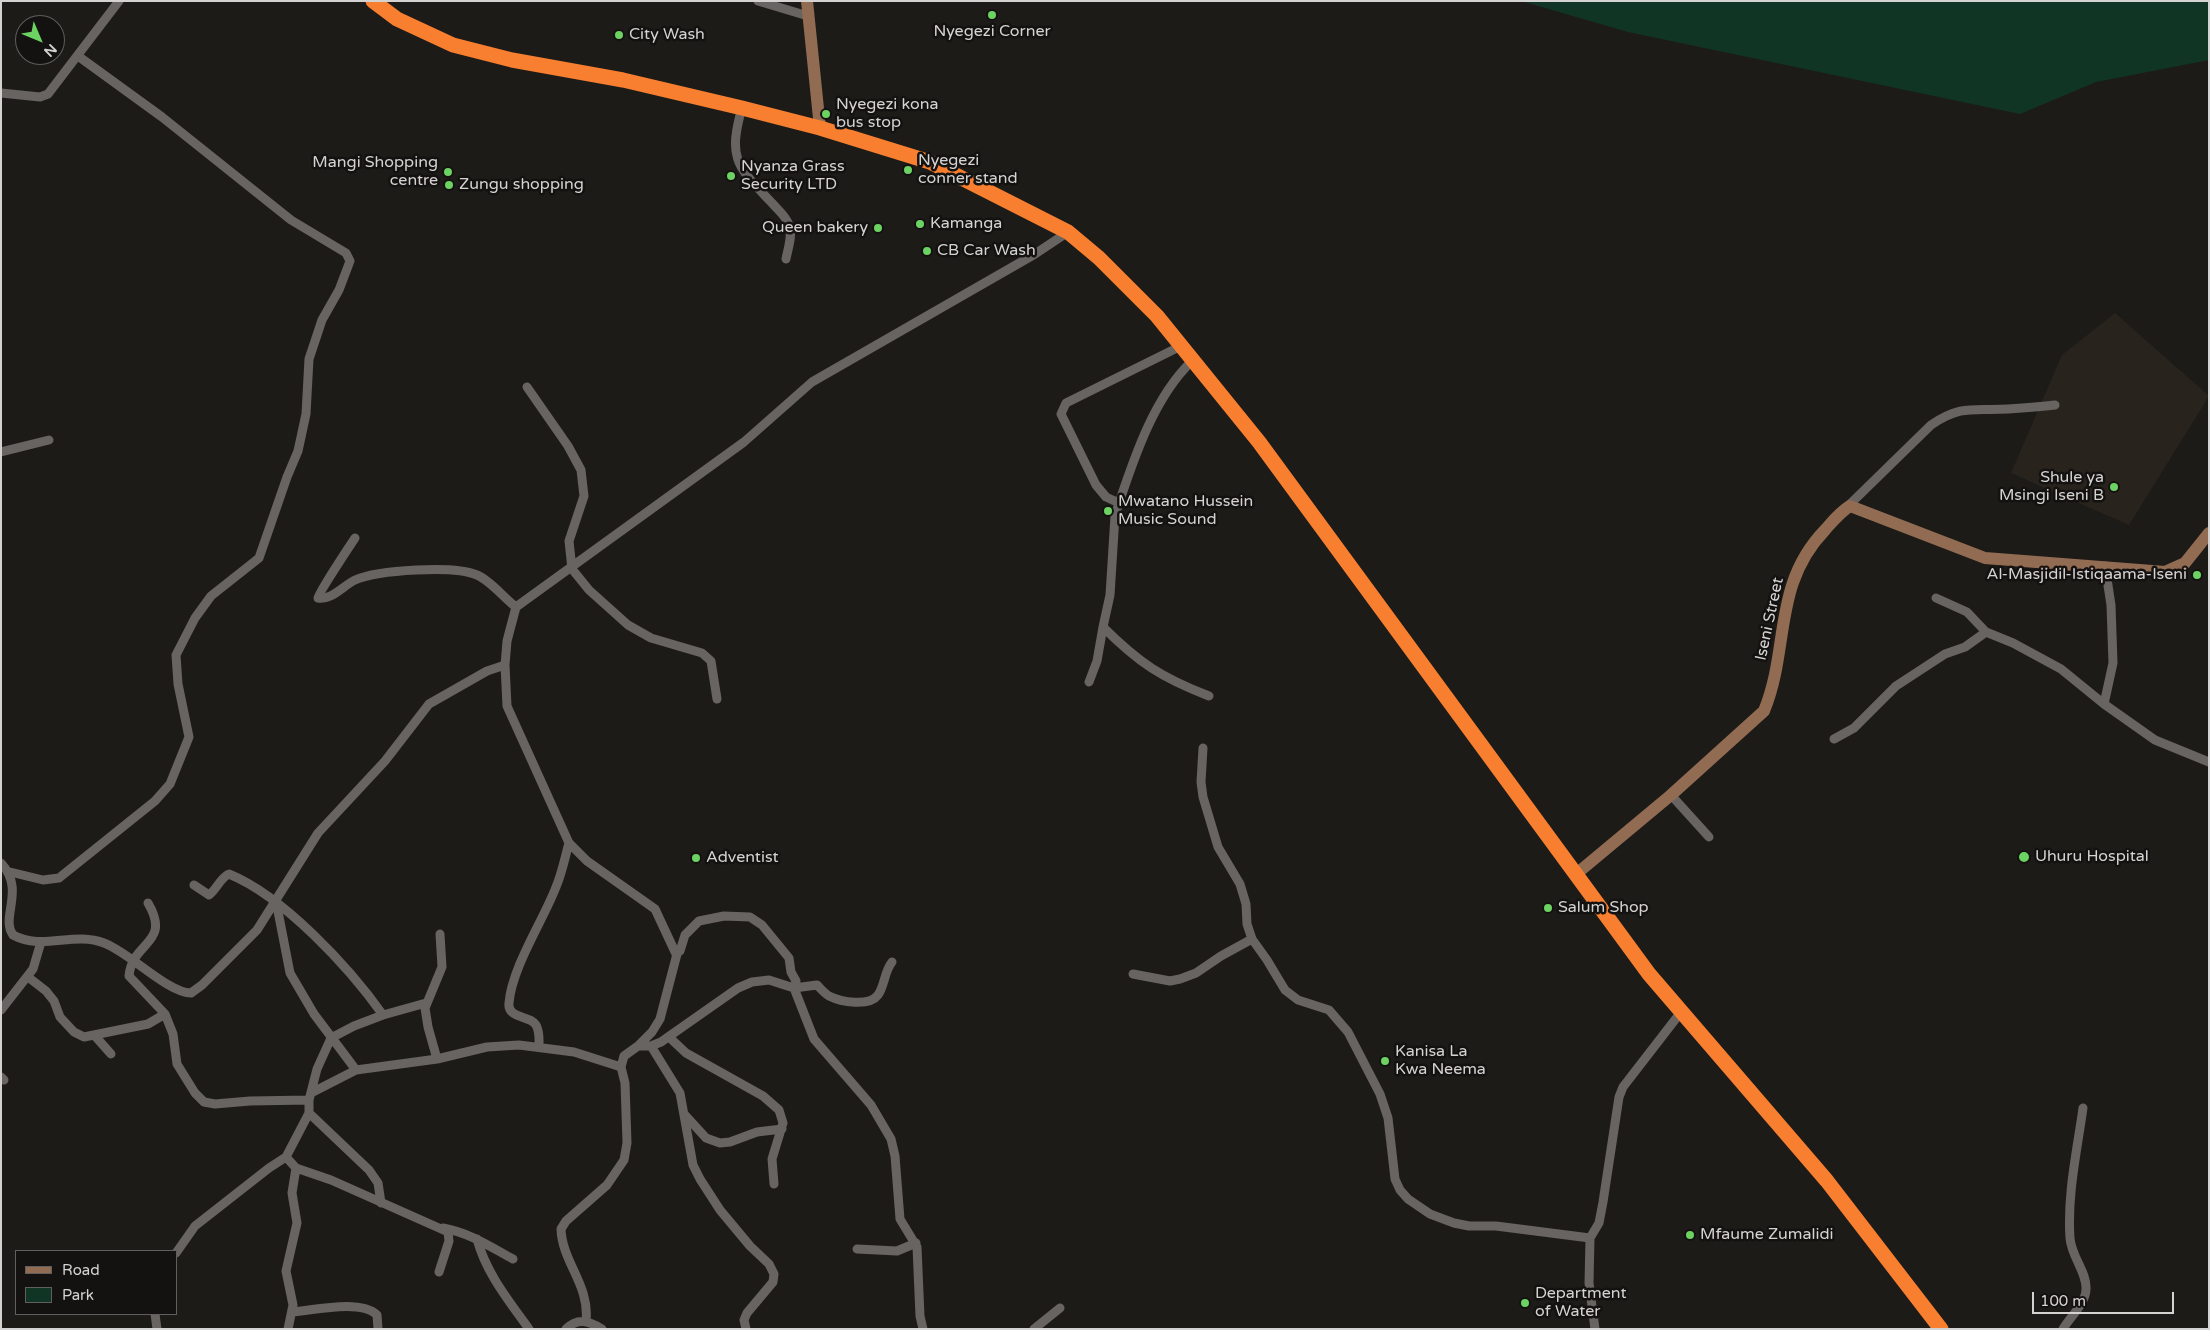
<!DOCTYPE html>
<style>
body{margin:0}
#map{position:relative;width:2210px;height:1330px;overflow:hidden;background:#1d1b18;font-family:"Varela Round",sans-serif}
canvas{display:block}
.frame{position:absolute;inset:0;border:2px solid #d5d3d2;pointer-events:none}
.legend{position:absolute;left:15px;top:1250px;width:162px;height:65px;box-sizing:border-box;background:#141210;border:1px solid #615f5e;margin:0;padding:6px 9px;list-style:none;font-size:15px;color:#d5d3d2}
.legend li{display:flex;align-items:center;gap:10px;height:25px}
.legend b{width:25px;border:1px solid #615f5e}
.north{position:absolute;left:15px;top:15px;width:50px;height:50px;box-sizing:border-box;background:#141210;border:1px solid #615f5e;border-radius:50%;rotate:135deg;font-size:14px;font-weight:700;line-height:20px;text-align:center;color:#d5d3d2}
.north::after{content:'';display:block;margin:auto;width:18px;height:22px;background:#6cd362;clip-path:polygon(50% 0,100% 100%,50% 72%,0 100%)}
.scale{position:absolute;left:2032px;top:1292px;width:142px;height:22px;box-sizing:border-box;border:2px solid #d5d3d2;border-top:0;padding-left:6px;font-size:15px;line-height:18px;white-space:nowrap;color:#d5d3d2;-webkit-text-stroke:4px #141210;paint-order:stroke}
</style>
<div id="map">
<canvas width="2210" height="1330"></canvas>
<div class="frame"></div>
<ul class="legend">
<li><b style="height:6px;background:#926c52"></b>Road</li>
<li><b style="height:14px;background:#113525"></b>Park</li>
</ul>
<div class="north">N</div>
<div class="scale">100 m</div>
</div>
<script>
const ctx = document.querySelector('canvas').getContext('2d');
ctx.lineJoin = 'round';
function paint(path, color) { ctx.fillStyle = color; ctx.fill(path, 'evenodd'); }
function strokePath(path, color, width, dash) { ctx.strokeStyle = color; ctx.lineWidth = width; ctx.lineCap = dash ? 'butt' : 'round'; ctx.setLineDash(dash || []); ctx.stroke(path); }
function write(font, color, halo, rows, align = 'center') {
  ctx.font = font + ' "Varela Round",sans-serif'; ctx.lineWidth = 5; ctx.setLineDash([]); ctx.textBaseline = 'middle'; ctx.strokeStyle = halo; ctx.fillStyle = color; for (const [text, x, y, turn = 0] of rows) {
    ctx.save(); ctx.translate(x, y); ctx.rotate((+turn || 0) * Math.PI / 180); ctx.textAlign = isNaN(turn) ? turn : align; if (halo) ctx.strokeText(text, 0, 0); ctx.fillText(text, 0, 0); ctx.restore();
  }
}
paint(new Path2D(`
 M2115 313 2209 396 2129 525 2011 473 2062 355Z`), '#28231c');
paint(new Path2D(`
 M1521 1H2209V60L2096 82 2020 114 1628 32Z`), '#113525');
strokePath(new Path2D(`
 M758 1 808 16
 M1 93 40 97 48 94 119 1
 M742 108C727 160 738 167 772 203 778 210 786 216 789 225 793 235 788 248 786 259
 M1192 361C1155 396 1135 455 1119 503L1115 516 1110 595 1103 627C1139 663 1162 678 1209 696
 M527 387 568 446 581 470 584 496 569 541 572 569 589 590 628 625 651 638 702 653 711 661 717 699
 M1 452 49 440
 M1119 503 1106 497 1096 485 1061 414 1066 403 1181 346
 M1845 509 1931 425C1962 404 1974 411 2008 409 2024 408 2039 407 2055 405
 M355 538C349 547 318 594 318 598 331 601 344 585 355 580 378 570 454 565 477 575 491 581 504 598 516 607
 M1936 598 1967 612 1986 632
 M1089 682 1097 661 1103 627
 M2104 704 2113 663 2111 605 2105 566
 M1834 739 1854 728 1896 686 1945 654 1965 647 1986 632 2013 643 2061 669 2104 704 2155 740 2209 762
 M1203 748 1201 782 1203 797 1218 847 1240 884 1246 904 1247 924 1252 939 1267 960 1285 990 1298 1000 1329 1010 1348 1032 1380 1094 1388 1118 1395 1179 1400 1190 1408 1199 1430 1214 1454 1223 1469 1226H1496L1590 1238
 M1671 795 1709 837
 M1 863C26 890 0 917 13 935 42 951 74 931 104 943 129 952 168 993 191 993L202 985 257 930 318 833 385 761 429 704 487 671 505 665
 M10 872 43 880 59 878 155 801 170 784 189 737 178 684 176 655 195 618 211 596 259 558 287 477 298 451 306 414 309 359 322 320 339 290 350 261 346 253 291 220 162 117 78 56
 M194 885 209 895C217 889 220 878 229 874 283 896 349 967 383 1015
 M276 901 290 973 314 1014 356 1070
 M148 903C172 944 132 941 129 976L165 1014 173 1034 177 1064 195 1093 204 1102 215 1104 250 1101 309 1100
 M892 962C884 972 885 985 878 995 869 1007 841 1002 829 996 824 993 821 989 817 985L794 988 796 981 791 972 789 958 762 925 750 917 724 916 699 921 685 935 680 951 676 954 655 909 587 861 569 843 507 706 505 665 507 641 516 607 744 442 812 382 1035 254 1068 232
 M1133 974 1170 981 1180 979 1196 973 1221 956 1252 939
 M28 977 46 991 54 1001 60 1017 74 1032 84 1037 148 1024 165 1014
 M1 1010 33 969 41 942
 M95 1036 111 1054
 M669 1037 686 1053 763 1096 779 1110 783 1123 772 1159 774 1184
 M638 1046 652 1032 660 1019 677 954
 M651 1046 680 1093 693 1165 700 1179 720 1210 750 1246 769 1264 774 1274 773 1282 747 1313 744 1320 746 1329
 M539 1047C539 1040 540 1032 536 1025 530 1015 507 1019 509 1003 512 967 543 921 556 887 562 873 565 857 569 843
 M437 1059 428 1027 425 1008 442 967 440 934
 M1 1077 4 1080
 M311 1093 356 1070 437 1059 487 1047 519 1045 574 1052 621 1067
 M309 1113 369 1170 378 1183 381 1203
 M685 1115 706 1138 720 1143 730 1142 757 1132 782 1129
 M286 1157 296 1168 331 1180 448 1232 449 1241 439 1272
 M443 1228C470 1233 489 1246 513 1259
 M477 1239C486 1273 509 1301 529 1329
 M857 1249 897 1251 916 1243
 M176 1253 195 1226 269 1168 286 1157 309 1113V1100L317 1069 331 1038 354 1026 383 1015 426 1003
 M293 1312C315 1310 361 1299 377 1315L378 1329
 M155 1314 157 1329
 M586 1321C590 1285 562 1262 561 1229L566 1221 607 1185 624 1160 627 1143 625 1083 621 1067 624 1056 638 1046H651L661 1042 738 988 752 982 769 980 794 988 814 1039 871 1105 891 1139 895 1156 900 1219 917 1247 920 1316 923 1329
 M288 1329 293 1305 286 1271 297 1223 292 1193 296 1168
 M566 1329C578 1317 589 1321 602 1329
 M1034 1329 1060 1308
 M1595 1329 1589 1283 1590 1238 1599 1223 1603 1202 1619 1097 1623 1087 1681 1012
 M2063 1329C2070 1317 2086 1303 2086 1289 2087 1272 2071 1256 2070 1238 2067 1195 2077 1151 2083 1108`), '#676461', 9);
strokePath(new Path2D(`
 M807 1 820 128
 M1575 875 1671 795 1764 711C1790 648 1772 585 1825 530 1833 521 1840 512 1850 506L1985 558 2165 572 2185 563 2209 533`), '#926c52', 12);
strokePath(new Path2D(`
 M373 1 397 19 453 45 512 60 623 80 742 108 820 128 930 162 1068 232 1099 258 1157 316 1259 442 1649 974 1827 1181 1941 1329`), '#f87f2f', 15);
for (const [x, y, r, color] of [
 [992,15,5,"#6cd362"],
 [619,35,5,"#6cd362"],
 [826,114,5,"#6cd362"],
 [908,170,5,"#6cd362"],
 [448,172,5,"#6cd362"],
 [731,176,5,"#6cd362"],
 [449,185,5,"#6cd362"],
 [920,224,5,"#6cd362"],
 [878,228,5,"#6cd362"],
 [927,251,5,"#6cd362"],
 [2114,487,5,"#6cd362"],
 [1108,511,5,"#6cd362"],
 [2197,575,5,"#6cd362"],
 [2024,857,6,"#6cd362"],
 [696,858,5,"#6cd362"],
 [1548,908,5,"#6cd362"],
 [1385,1061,5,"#6cd362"],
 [1690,1235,5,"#6cd362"],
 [1525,1303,5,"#6cd362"]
]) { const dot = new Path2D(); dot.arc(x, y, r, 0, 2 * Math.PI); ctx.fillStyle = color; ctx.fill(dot); strokePath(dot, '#141210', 2); }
write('16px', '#d5d3d2', '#141210', [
 ["Nyegezi Corner",992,32,"center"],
 ["City Wash",629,35],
 ["Nyegezi kona",836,105],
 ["bus stop",836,123],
 ["Nyegezi",918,161],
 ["conner stand",918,179],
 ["Mangi Shopping",438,163,"right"],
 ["centre",438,181,"right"],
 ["Nyanza Grass",741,167],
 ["Security LTD",741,185],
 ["Zungu shopping",459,185],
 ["Kamanga",930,224],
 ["Queen bakery",868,228,"right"],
 ["CB Car Wash",937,251],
 ["Shule ya",2104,478,"right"],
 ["Msingi Iseni B",2104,496,"right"],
 ["Mwatano Hussein",1118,502],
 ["Music Sound",1118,520],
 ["Al-Masjidil-Istiqaama-Iseni",2187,575,"right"],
 ["Uhuru Hospital",2035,857],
 ["Adventist",706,858],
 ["Salum Shop",1558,908],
 ["Kanisa La",1395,1052],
 ["Kwa Neema",1395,1070],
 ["Mfaume Zumalidi",1700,1235],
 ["Department",1535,1294],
 ["of Water",1535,1312]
], 'left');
write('16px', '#d5d3d2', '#141210', [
 ["Iseni Street",1770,619,-78]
]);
</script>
